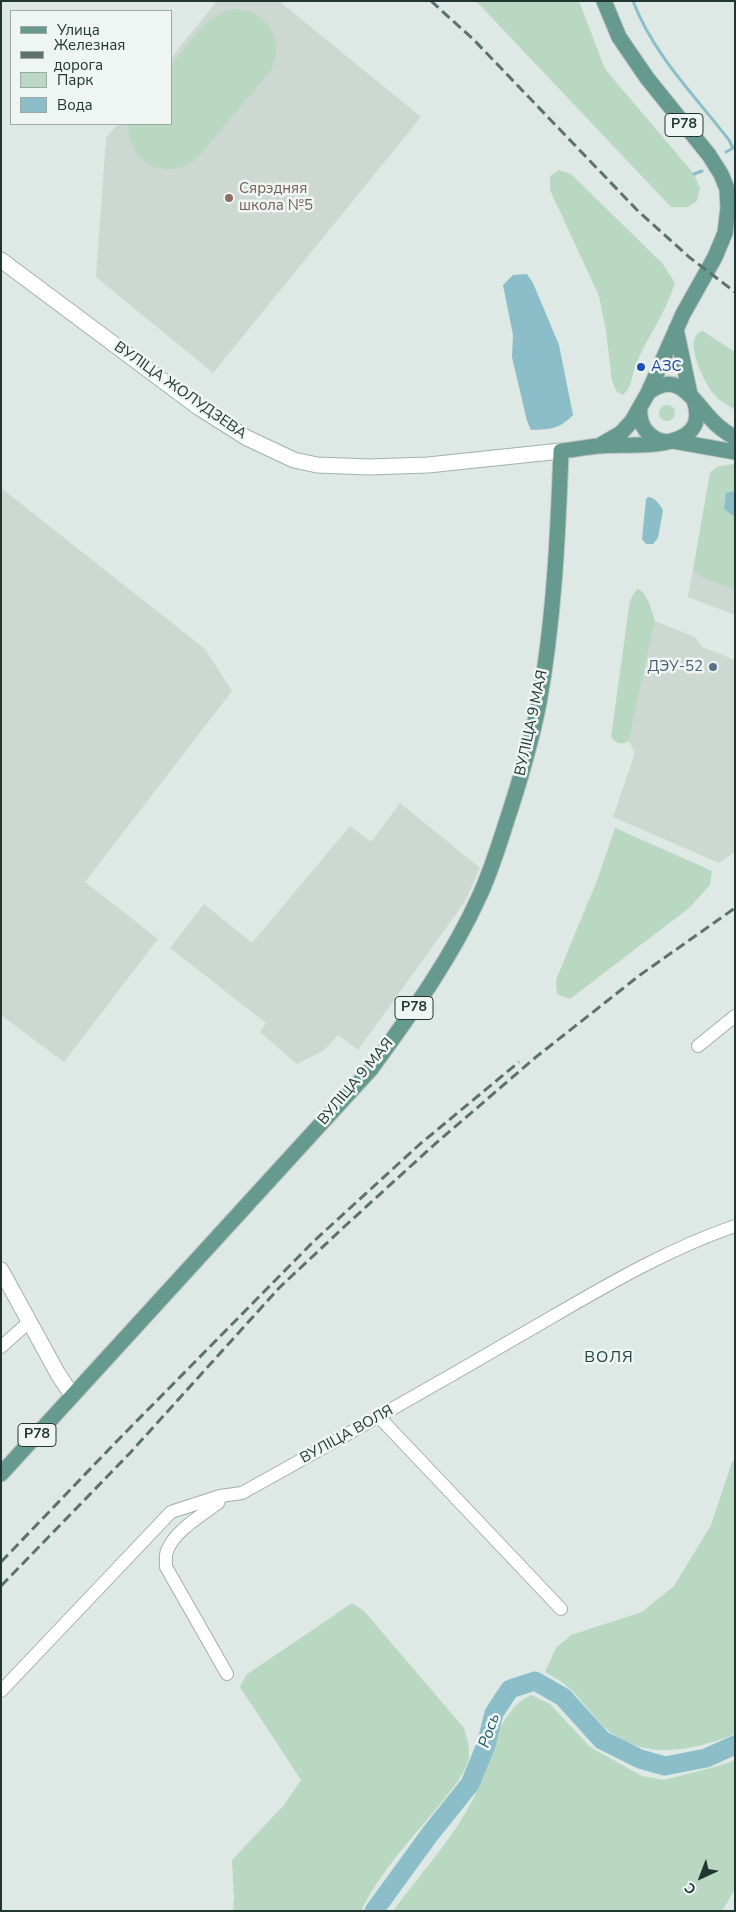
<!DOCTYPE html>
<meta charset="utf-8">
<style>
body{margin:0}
#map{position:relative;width:736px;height:1912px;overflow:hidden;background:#dee8e4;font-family:"Nunito Sans",sans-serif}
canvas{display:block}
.frame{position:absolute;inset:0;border:2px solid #213631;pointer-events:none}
.legend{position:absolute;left:10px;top:10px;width:162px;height:115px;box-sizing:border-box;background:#eef5f2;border:1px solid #9ca9a5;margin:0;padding:6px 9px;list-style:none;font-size:15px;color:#213631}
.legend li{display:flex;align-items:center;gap:10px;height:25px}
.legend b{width:25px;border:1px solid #9ca9a5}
.north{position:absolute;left:676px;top:1852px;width:50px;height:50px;-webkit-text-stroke:4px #eef5f2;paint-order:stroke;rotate:223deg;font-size:14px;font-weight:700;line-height:20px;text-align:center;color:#213631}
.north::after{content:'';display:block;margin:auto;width:18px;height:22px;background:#213631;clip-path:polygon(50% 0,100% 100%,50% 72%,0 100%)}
</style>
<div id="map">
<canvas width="736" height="1912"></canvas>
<div class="frame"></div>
<ul class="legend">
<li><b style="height:6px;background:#679a8e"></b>Улица</li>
<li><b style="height:6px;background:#5c726d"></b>Железная дорога</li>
<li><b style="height:14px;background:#b9d8c2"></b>Парк</li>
<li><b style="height:14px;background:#8bbec9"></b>Вода</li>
</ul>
<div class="north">С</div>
</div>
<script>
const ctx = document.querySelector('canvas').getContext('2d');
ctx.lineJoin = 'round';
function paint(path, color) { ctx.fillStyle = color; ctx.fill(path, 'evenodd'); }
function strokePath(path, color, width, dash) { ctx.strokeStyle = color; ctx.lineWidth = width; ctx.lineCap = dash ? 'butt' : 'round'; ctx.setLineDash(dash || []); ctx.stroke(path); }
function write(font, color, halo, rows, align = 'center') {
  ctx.font = font + ' "Nunito Sans",sans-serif'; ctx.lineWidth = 5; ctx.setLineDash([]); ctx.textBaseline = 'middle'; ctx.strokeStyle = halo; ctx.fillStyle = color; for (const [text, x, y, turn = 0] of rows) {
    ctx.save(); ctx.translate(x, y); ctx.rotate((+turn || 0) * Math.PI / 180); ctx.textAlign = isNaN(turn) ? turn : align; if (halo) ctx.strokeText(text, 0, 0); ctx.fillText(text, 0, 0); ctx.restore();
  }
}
paint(new Path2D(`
 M217 1H279L421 117 213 373 96 277 106 138 118 124H171V58Z
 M734 464 735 465V615L688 597 710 473 717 467Z
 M1 488 205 649 232 691 85 882 158 939 64 1062 1 1015Z
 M655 621 695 637 702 647 735 660V852L719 863 613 817 635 753 629 741Z
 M400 803 480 868 464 903 358 1050 338 1035 324 1050 297 1064 260 1032 266 1023 170 948 204 904 252 943 350 826 371 842Z`), '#cdd8d3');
paint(new Path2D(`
 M476 1H579L605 69 694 174 700 188 697 201 688 207H671Z
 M237 9C270 13 286 43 270 72 251 94 233 115 215 137 207 146 199 159 188 164 174 172 157 171 144 161 133 152 127 138 129 124H171V65C190 43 206 12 237 9Z
 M559 170 571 174 662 263 675 283C666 312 648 336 636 364 632 374 632 388 623 395L617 392 612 381 606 331 599 296 550 190V176Z
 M703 331 735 352V410C728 405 718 400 713 393 704 382 681 336 703 331Z
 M659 413a8 8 0 1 1 16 0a8 8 0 1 1-16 0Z
 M734 464 735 465V590L701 577 695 572 694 566 710 473 717 467Z
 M637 589 642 591 649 602 655 621 629 741C620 745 617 744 611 737L630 600Z
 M615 828 712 871 710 885 689 908 570 999 557 994 556 980 598 878Z
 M735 1459V1734C690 1752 639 1762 601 1724 589 1711 578 1695 564 1684 559 1679 551 1676 545 1672L556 1648 571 1635 642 1612 674 1586 711 1525 732 1462Z
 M352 1603 364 1611 464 1728C467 1737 471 1752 468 1761 463 1778 446 1796 436 1809 411 1839 378 1875 361 1911H233L234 1898 232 1860 284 1805 301 1780 240 1687 246 1675Z
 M531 1695 550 1704 590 1747 642 1776 664 1780 722 1765 735 1760V1889L722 1911H393C422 1872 458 1833 478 1789 493 1756 495 1713 531 1695Z`), '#b9d8c2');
paint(new Path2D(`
 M527 274 533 283 559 345 573 415C558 430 551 429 531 430L527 421 512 357 513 335 503 285 513 275Z
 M735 491V517L724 509 726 493Z
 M648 497C656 498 659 504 663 510L658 538 653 544H646L642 539 646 499Z`), '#8bbec9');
strokePath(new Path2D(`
 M633 1C653 54 695 96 729 140L733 148 726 152
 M694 174 702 171`), '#8bbec9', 3);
strokePath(new Path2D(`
 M374 1911 430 1834 470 1784 486 1745 494 1713 510 1689 535 1681 563 1697 602 1740 640 1759 665 1766 706 1758 735 1745`), '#8bbec9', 19);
const street = new Path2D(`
 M698 1046 735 1016
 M1 1347 29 1322
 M379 1417 561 1609
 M220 1496 218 1503C201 1516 175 1530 167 1551 165 1556 166 1562 166 1567L227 1674
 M1 1691 171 1512 220 1496 242 1493C332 1443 423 1392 512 1340 584 1299 656 1253 735 1226`);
const secondary = new Path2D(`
 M1 260 198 407 247 438 294 460 317 465 369 467 428 465 561 451
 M1 1270 58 1374 72 1395`);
const primary = new Path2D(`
 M676 329 690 394
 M648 393C678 368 694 402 713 421 719 428 727 433 735 438
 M640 407C638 425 648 439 666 442
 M673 441 735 452
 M602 444 621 433 632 421 648 393 683 314 715 257 725 233 728 208 727 189 721 174 709 155 647 78 619 37 604 1
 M1 1474 371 1069C410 1015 451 959 479 897 490 874 498 848 506 823 519 784 531 743 539 703 554 620 558 535 561 451 573 450 586 447 599 446 629 443 713 455 694 400`);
strokePath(street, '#a2afab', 14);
strokePath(secondary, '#9fb3ac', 17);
strokePath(primary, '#bcc3c1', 17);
strokePath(street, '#fff', 12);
strokePath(secondary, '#fff', 15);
strokePath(primary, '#679a8e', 15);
strokePath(new Path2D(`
 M431 1 474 40 637 210 689 257 735 292
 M1 1562 117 1441 314 1241 420 1144 519 1062
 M1 1586 130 1453 279 1288 345 1226 435 1144 536 1057 640 975 735 908`), '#5c726d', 3, [10, 5]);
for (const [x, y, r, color] of [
 [229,198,5,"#8d6e63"],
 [641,367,5,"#1a4fb4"],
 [713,667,5,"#5c6f8a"]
]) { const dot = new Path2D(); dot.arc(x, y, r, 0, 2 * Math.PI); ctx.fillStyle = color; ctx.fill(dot); strokePath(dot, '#eef5f2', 2); }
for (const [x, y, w] of [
 [684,125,38],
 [414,1008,38],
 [37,1435,38]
]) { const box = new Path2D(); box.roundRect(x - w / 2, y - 11.5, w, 23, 4); ctx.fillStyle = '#eef5f2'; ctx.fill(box); strokePath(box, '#213631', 1); }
write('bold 14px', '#213631', null, [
 ["Р78",684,125],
 ["Р78",414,1008],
 ["Р78",37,1435]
]);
write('15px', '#785e54', '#eef5f2', [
 ["Сярэдняя",239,189],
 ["школа №5",239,206]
], 'left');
write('15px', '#164399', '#eef5f2', [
 ["АЗС",651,367]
], 'left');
write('15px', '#213631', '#eef5f2', [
 ["ВУЛІЦА ЖОЛУДЗЕВА",180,391,35],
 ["ВУЛІЦА 9 МАЯ",532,723,-78],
 ["ВУЛІЦА 9 МАЯ",356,1082,-50],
 ["ВУЛІЦА ВОЛЯ",347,1435,-29]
]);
write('15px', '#4e5e75', '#eef5f2', [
 ["ДЭУ-52",703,667]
], 'right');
ctx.letterSpacing = '1px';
write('16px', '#20463d', '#eef5f2', [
 ["ВОЛЯ",609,1358]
]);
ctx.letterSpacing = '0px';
write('italic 16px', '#225e6c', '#eef5f2', [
 ["Рось",490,1731,-71]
]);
</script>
